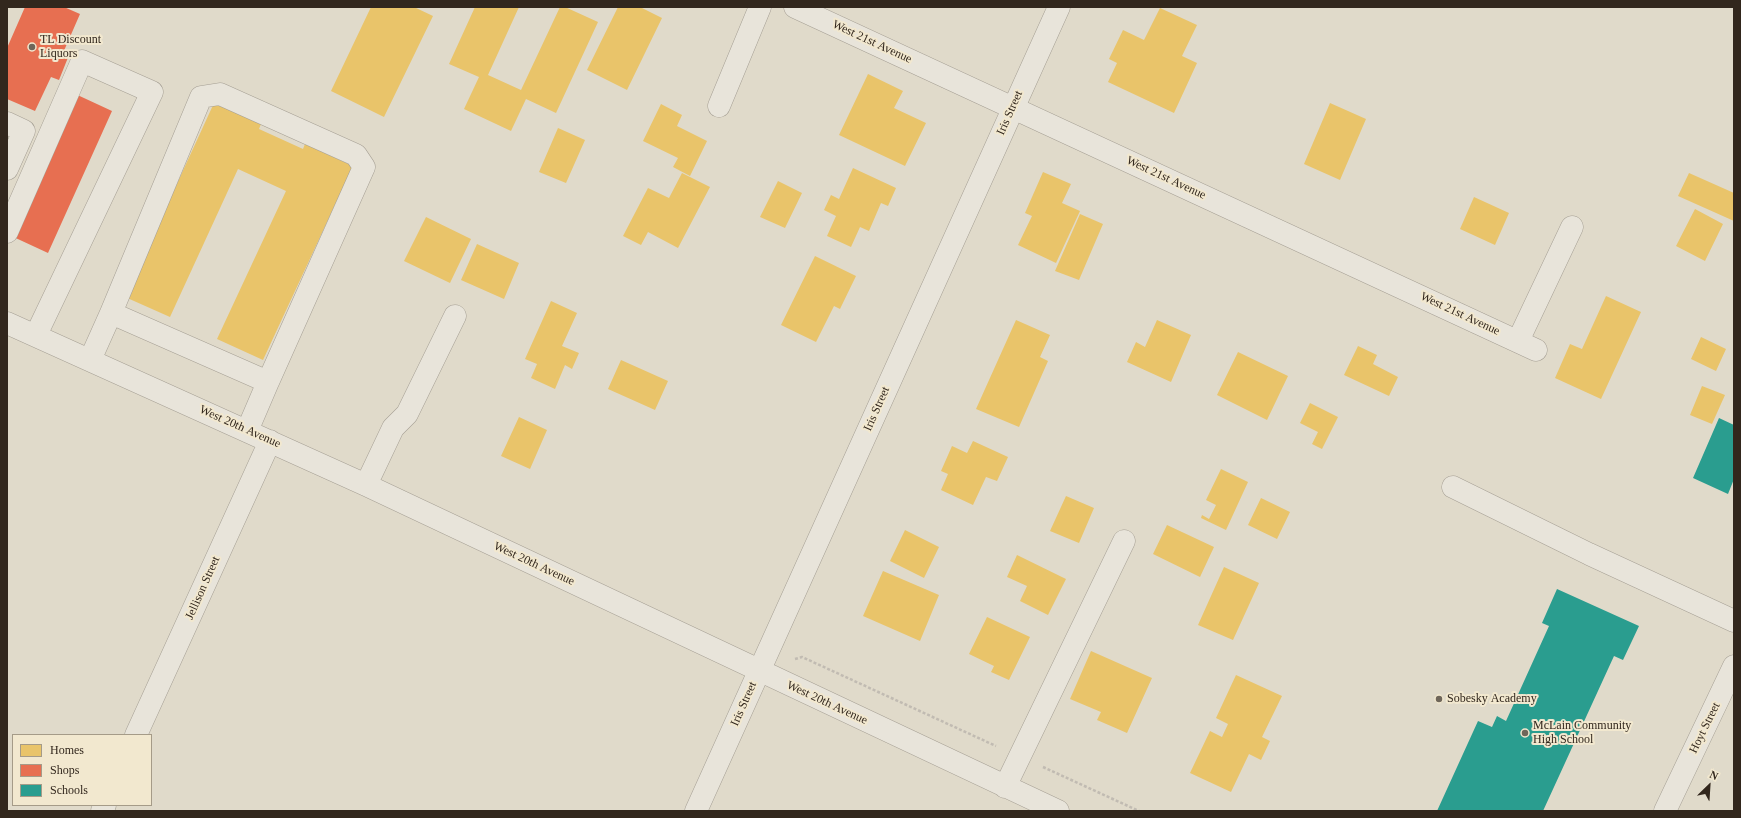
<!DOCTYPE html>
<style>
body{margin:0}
#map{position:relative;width:1741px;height:818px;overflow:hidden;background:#e0daca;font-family:"Times New Roman",serif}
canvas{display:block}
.frame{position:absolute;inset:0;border:8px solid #32271d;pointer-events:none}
.legend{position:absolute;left:12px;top:734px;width:140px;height:72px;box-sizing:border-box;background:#f2e8cf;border:1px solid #a59b88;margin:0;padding:5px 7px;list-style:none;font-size:12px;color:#32271d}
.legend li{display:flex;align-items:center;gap:8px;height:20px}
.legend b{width:20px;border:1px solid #a59b88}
.north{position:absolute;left:1689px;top:766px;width:40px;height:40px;-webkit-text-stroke:3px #f2e8cf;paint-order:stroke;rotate:25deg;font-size:11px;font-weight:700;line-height:16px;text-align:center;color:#32271d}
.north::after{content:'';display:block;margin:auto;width:14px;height:18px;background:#32271d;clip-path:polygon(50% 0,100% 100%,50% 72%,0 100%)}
</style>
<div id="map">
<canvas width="1741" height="818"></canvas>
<div class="frame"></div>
<ul class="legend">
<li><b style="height:11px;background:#e9c46a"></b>Homes</li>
<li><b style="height:11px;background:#e76f51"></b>Shops</li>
<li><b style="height:11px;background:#2a9d8f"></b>Schools</li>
</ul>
<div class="north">N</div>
</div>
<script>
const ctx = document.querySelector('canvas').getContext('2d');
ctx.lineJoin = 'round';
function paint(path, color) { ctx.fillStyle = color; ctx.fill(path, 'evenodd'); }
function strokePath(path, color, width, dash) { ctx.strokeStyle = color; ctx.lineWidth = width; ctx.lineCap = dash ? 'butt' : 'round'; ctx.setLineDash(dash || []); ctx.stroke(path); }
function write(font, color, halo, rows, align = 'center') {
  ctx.font = font + ' "Times New Roman",serif'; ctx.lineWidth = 4; ctx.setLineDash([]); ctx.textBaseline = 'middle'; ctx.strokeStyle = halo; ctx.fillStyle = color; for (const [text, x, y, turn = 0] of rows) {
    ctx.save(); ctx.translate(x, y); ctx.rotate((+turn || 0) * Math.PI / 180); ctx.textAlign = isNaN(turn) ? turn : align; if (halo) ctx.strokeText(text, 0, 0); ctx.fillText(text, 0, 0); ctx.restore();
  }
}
paint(new Path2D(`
 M371 7H414L433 16 384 117 331 91Z
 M475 7H519L488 75 521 90 560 7H565L598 22 556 113 526 99 511 131 464 109 479 77 449 64Z
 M618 7H640L662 18 627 90 587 70Z
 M1160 8 1197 25 1182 56 1197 63 1174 113 1108 82 1117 63 1109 59 1123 30 1144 40Z
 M868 74 903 91 894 108 926 123 905 166 839 135Z
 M214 103 261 124 259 129 303 149 305 144 353 166 263 360 217 339 286 191 238 169 170 317 125 297Z
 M1330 103 1366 119 1340 180 1304 164Z
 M661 104 682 115 677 126 707 141 690 176 673 167 678 158 643 141Z
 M558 128 585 140 566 183 539 172Z
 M853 168 896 188 888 206 881 203 869 231 860 227 851 247 827 236 836 216 824 210 831 195 839 199Z
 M1043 172 1071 184 1062 203 1080 211 1056 263 1018 245 1032 216 1025 213Z
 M682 173 710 187 678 248 648 232 641 245 623 236 648 188 669 198Z
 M1689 173 1734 193V221L1678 196Z
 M778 181 802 193 785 228 760 217Z
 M1474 197 1509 213 1495 245 1460 229Z
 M1695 209 1723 224 1705 261 1676 246Z
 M1080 214 1103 224 1079 280 1055 271Z
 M426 217 471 239 450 283 404 261Z
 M477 244 519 263 504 299 461 280Z
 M815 256 856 276 840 309 834 306 816 342 781 325Z
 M1606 296 1641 312 1601 399 1555 378 1570 344 1582 349Z
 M551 301 577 313 562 346 579 353 572 369 565 365 555 389 531 378 537 364 525 359Z
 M1016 320 1050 335 1040 357 1048 361 1019 427 976 409Z
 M1157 320 1191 335 1171 382 1127 362 1136 342 1145 347Z
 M1701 337 1726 349 1716 371 1691 359Z
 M1358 346 1377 355 1373 364 1398 377 1389 396 1344 375Z
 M1238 352 1288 376 1267 420 1217 395Z
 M621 360 668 381 655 410 608 389Z
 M1702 386 1725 395 1712 424 1690 415Z
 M1310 403 1338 417 1322 449 1312 444 1318 432 1300 423Z
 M519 417 547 430 530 469 501 456Z
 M973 441 1008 457 997 481 986 477 973 505 941 490 948 474 941 471 952 446 967 453Z
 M1221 469 1248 482 1226 530 1201 518 1202 515 1209 519 1216 505 1206 500Z
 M1066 496 1094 508 1079 543 1050 531Z
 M1261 498 1290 512 1277 539 1248 525Z
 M1167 525 1214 547 1200 577 1153 554Z
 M905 530 939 547 924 578 890 561Z
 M1017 555 1066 579 1048 615 1020 601 1027 586 1007 577Z
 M1224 567 1259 583 1233 640 1198 625Z
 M883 571 939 595 920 641 863 616Z
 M987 617 1030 637 1009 680 991 672 994 666 969 654Z
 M1091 651 1152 678 1127 733 1097 720 1101 712 1070 699Z
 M1236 675 1282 696 1262 737 1270 741 1261 760 1249 754 1231 792 1190 773 1210 731 1222 737 1228 724 1216 718Z`), '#e9c46a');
paint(new Path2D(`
 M25 7H64L80 14 63 53 69 55 59 80 51 77 35 111 7 99V48Z
 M71 92 112 111 48 253 7 234Z`), '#e76f51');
paint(new Path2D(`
 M1719 418 1734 425V479L1728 494 1693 478Z
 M1557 589 1639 626 1623 660 1614 656 1543 811H1437L1478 721 1492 727 1497 716 1506 721 1549 626 1542 623Z`), '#2a9d8f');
const minor = new Path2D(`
 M795 7 1536 350
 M719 106 760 7
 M7 123 24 131 7 169
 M7 232 82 61 152 92 36 335
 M111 313 201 97 220 94 356 155 364 167 268 382
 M7 323 366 485 1058 811
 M1518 341 1572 227
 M90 360 111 313 268 382 247 431
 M366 485 393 428 407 414 455 316
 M1453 487 1589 554 1734 621
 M136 735 270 441
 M1005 787 1124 541
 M102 811 105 805
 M696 811 1059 7
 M1665 811 1734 666`);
strokePath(minor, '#a59f94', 23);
strokePath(new Path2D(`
 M795 659 802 657 996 746
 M1043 767 1139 811`), '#c1bbb2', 2.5, [3, 2]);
strokePath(minor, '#e8e4da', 22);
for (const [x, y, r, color] of [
 [32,47,4,"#6f665a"],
 [1439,699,4,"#6f665a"],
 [1525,733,4,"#6f665a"]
]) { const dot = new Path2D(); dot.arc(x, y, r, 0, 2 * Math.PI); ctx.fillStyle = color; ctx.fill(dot); strokePath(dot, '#f2e8cf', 1.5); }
write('12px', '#32271d', '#f2e8cf', [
 ["TL Discount",40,40],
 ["Liquors",40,54],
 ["Sobesky Academy",1447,699],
 ["McLain Community",1533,726],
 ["High School",1533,740]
], 'left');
write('12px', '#32271d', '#f2e8cf', [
 ["West 21st Avenue",872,42,25],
 ["Iris Street",1010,113,-66],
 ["West 21st Avenue",1166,178,25],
 ["West 21st Avenue",1460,314,25],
 ["Iris Street",877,409,-66],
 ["West 20th Avenue",240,427,24],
 ["West 20th Avenue",534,564,25],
 ["Jellison Street",203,588,-66],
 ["West 20th Avenue",827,703,25],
 ["Iris Street",744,704,-66],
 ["Hoyt Street",1705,728,-64]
]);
</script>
